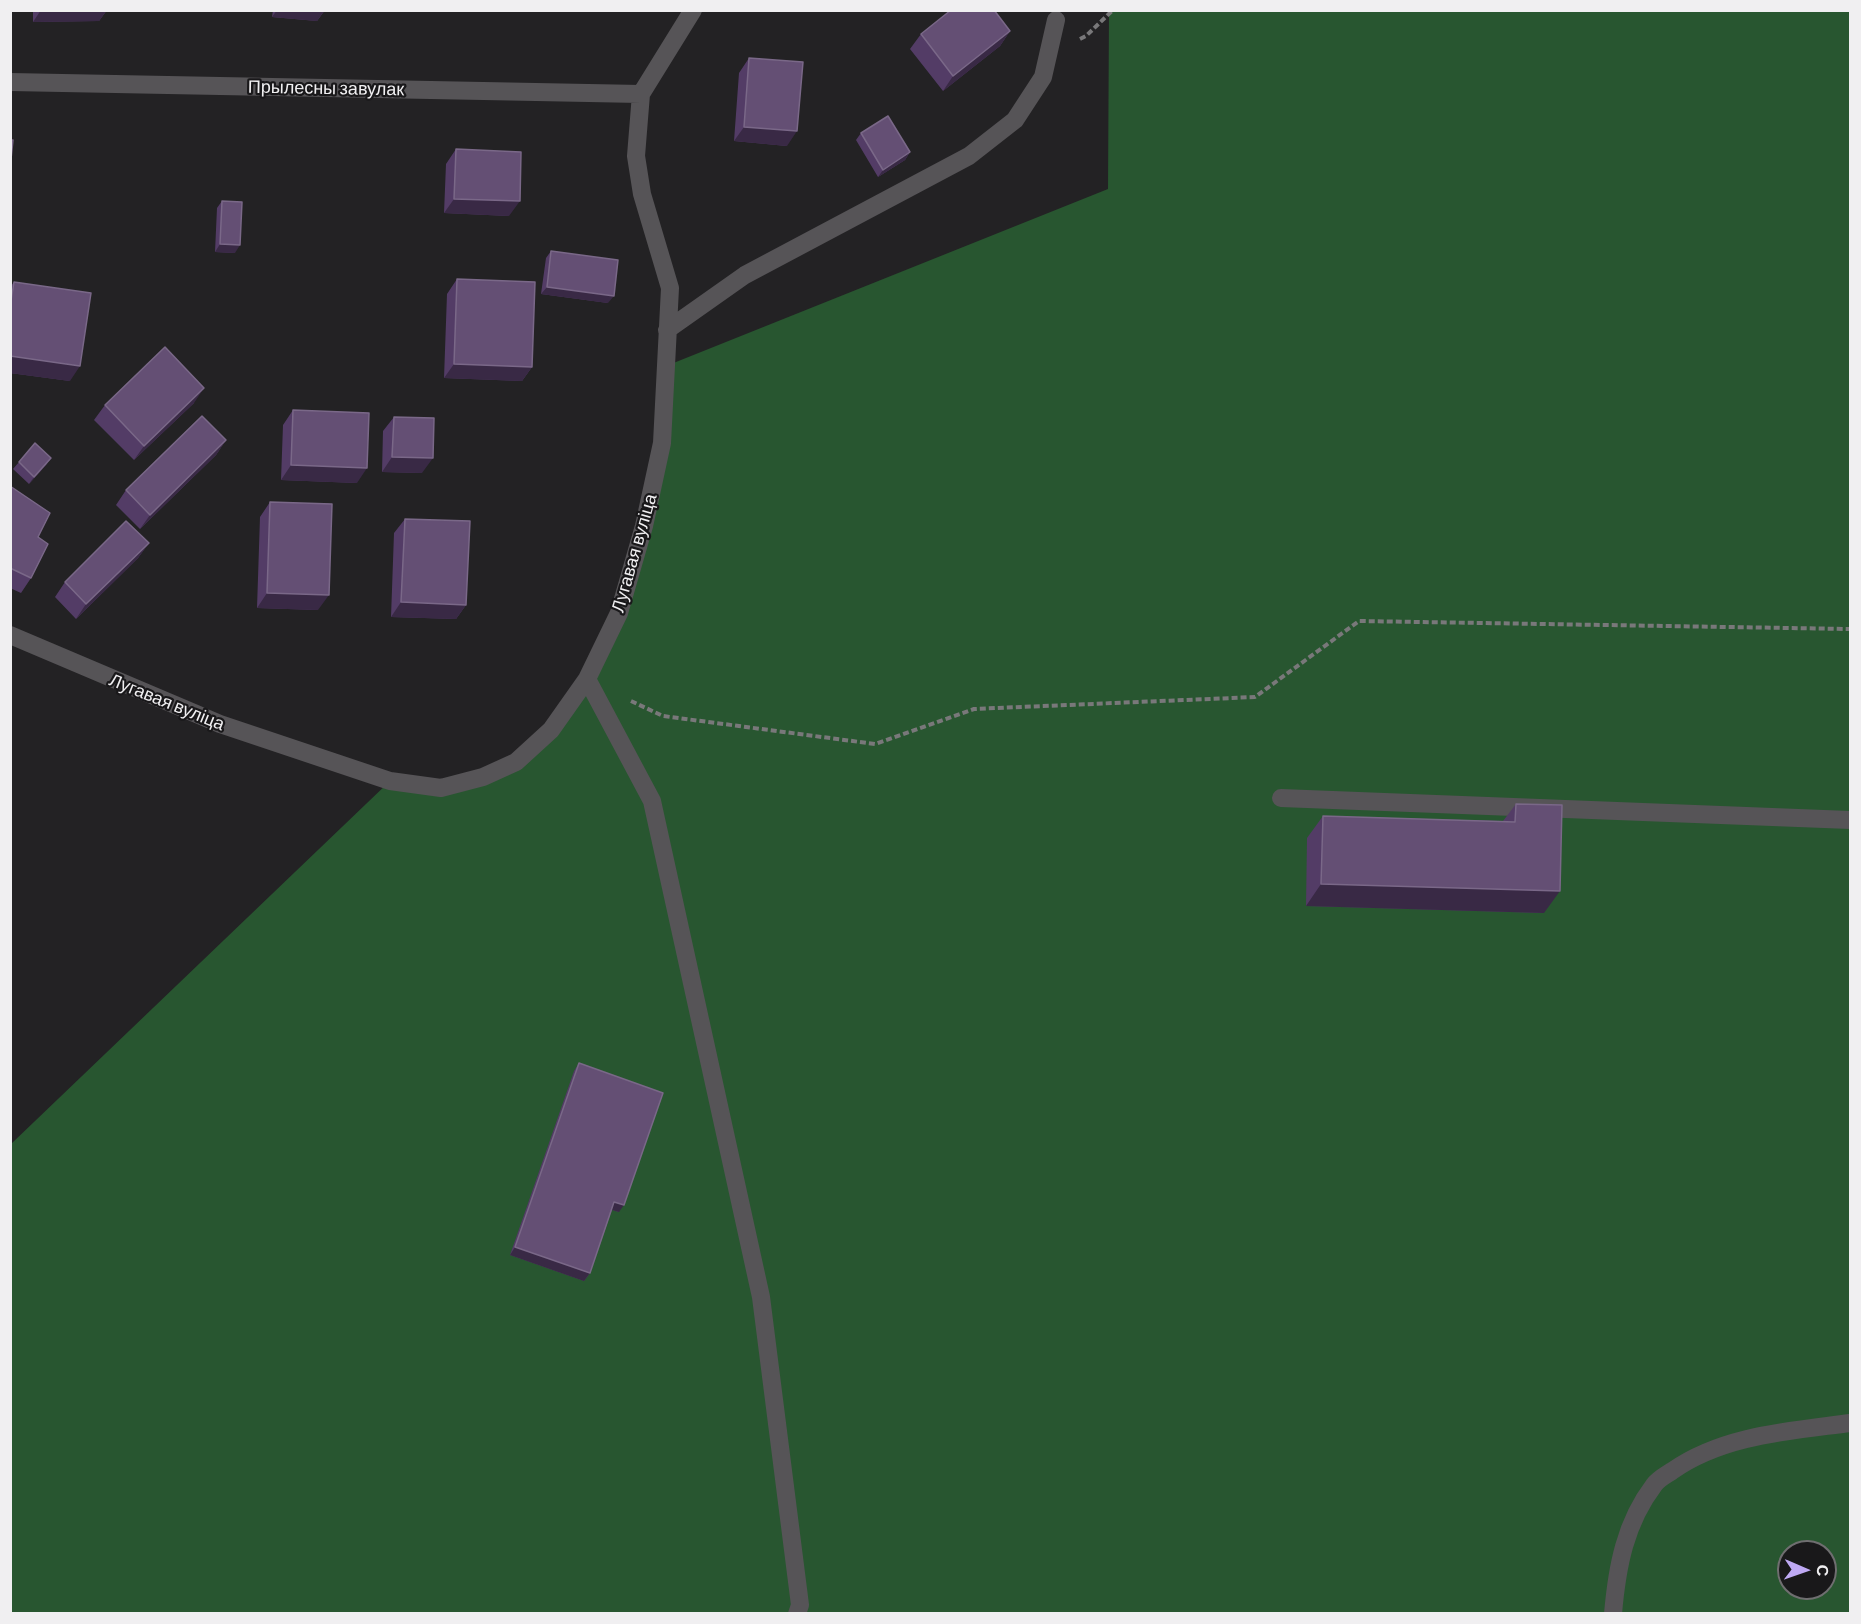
<!DOCTYPE html>
<meta charset="utf-8">
<style>
body{margin:0}
#map{position:relative;width:1861px;height:1624px;overflow:hidden;background:#232224;font-family:Barlow,sans-serif}
canvas{display:block}
.frame{position:absolute;inset:0;border:12px solid #f0eff1;pointer-events:none}
.north{position:absolute;left:1777px;top:1540px;width:60px;height:60px;box-sizing:border-box;background:#19181a;border:2px solid #6f6e70;border-radius:50%;rotate:92deg;font-size:16px;font-weight:700;line-height:24px;text-align:center;color:#f0eff1}
.north::after{content:'';display:block;margin:auto;width:21px;height:27px;background:#bfa9f4;clip-path:polygon(50% 0,100% 100%,50% 72%,0 100%)}
</style>
<div id="map">
<canvas width="1861" height="1624"></canvas>
<div class="frame"></div>
<div class="north">С</div>
</div>
<script>
const ctx = document.querySelector('canvas').getContext('2d');
ctx.lineJoin = 'round';
function paint(path, color) { ctx.fillStyle = color; ctx.fill(path, 'evenodd'); }
function strokePath(path, color, width, dash) { ctx.strokeStyle = color; ctx.lineWidth = width; ctx.lineCap = dash ? 'butt' : 'round'; ctx.setLineDash(dash || []); ctx.stroke(path); }
function write(font, color, halo, rows, align = 'center') {
  ctx.font = font + ' Barlow,sans-serif'; ctx.lineWidth = 4.5; ctx.setLineDash([]); ctx.textBaseline = 'middle'; ctx.strokeStyle = halo; ctx.fillStyle = color; for (const [text, x, y, turn = 0] of rows) {
    ctx.save(); ctx.translate(x, y); ctx.rotate((+turn || 0) * Math.PI / 180); ctx.textAlign = isNaN(turn) ? turn : align; if (halo) ctx.strokeText(text, 0, 0); ctx.fillText(text, 0, 0); ctx.restore();
  }
}
paint(new Path2D(`
 M1109 11H1850V1613L11 1614V1144L390 781 441 788 516 762 587 679 644 526 666 366 1108 189ZM1789 1552H1825V1588H1789Z`), '#285630');
strokePath(new Path2D(`
 M1080 39 1086 36 1113 10
 M631 701 663 716 875 744 974 709 1255 697 1359 621 1850 629`), '#79787a', 4, [6, 3]);
strokePath(new Path2D(`
 M10 82 641 94
 M667 330 745 275 969 156 1015 120 1043 77 1056 20
 M10 635 220 724 390 781 441 788 483 777 516 762 551 730 587 679 619 613 644 526 662 443 670 288 642 194 636 156 641 94 693 10
 M587 679 652 801 761 1297 800 1605 797 1614
 M1281 798 1850 820
 M1613 1614C1617 1567 1625 1523 1654 1485 1658 1479 1666 1475 1672 1471 1723 1435 1790 1431 1850 1423`), '#565457', 18);
paint(new Path2D(`
 M33 10H107L99 21 33 22Z
 M273 10H325L317 21 272 17Z
 M1010 31 1000 46 943 91 910 49 921 34Z
 M749 58 787 146 734 141 739 73Z
 M861 133 910 152 905 160 878 177 856 140Z
 M456 149 509 216 444 213 446 164Z
 M222 201 235 253 215 252 217 208Z
 M551 251 608 303 541 294 546 258Z
 M457 279 532 367 522 381 444 378 447 294Z
 M14 282 70 381 10 373V287Z
 M194 403 134 460 94 420 105 405Z
 M293 410 357 483 281 480 283 425Z
 M394 417 422 473 382 472 383 431Z
 M226 440 216 455 140 529 116 505 126 490Z
 M51 458 46 465 29 484 13 469 19 462Z
 M10 486 38 537 31 578 21 593 10 588Z
 M270 502 318 610 257 608 260 517Z
 M405 519 466 605 456 619 391 617 394 533Z
 M149 543 138 558 76 619 55 597 65 582Z
 M1516 804 1544 913 1306 906 1307 838 1323 816 1503 821Z
 M579 1063 619 1212 612 1210 590 1273 584 1281 510 1255 574 1071Z`), '#533c66');
paint(new Path2D(`
 M41 10H107L99 21 33 22Z
 M277 10H325L317 21 272 17Z
 M1010 31 1000 46 943 91 953 76Z
 M744 127 797 131 787 146 734 141Z
 M910 152 905 160 878 177 883 170Z
 M454 199 520 201 509 216 444 213Z
 M220 244 240 245 235 253 215 252Z
 M547 287 614 296 608 303 541 294Z
 M10 356 80 366 70 381 10 373Z
 M454 364 532 367 522 381 444 378Z
 M204 388 194 403 134 460 144 446Z
 M226 440 216 455 140 529 150 515Z
 M392 457 433 458 422 473 382 472Z
 M51 458 46 465 29 484 34 477Z
 M291 465 367 468 357 483 281 480Z
 M149 543 138 558 76 619 86 604Z
 M267 593 329 595 318 610 257 608Z
 M401 602 466 605 456 619 391 617Z
 M1321 884 1560 891 1544 913 1306 906Z
 M614 1202 624 1205 619 1212 609 1209Z
 M515 1247 590 1273 584 1281 510 1255Z`), '#392945');
const building = new Path2D(`
 M951 10H994L1010 31 953 76 921 34Z
 M749 58 803 62 797 131 744 127Z
 M888 116 910 152 883 170 861 133Z
 M10 140H13L10 169Z
 M456 149 521 152 520 201 454 199Z
 M222 201 242 202 240 245 220 244Z
 M551 251 618 260 614 296 547 287Z
 M457 279 535 282 532 367 454 364Z
 M14 282 91 293 80 366 10 356V307Z
 M165 347 204 388 144 446 105 405Z
 M293 410 369 413 367 468 291 465Z
 M202 416 226 440 150 515 126 490Z
 M394 417 434 418 433 458 392 457Z
 M35 443 51 458 34 477 19 462Z
 M10 486 50 513 38 537 48 544 31 578 10 568Z
 M270 502 332 504 329 595 267 593Z
 M405 519 470 521 466 605 401 602Z
 M126 521 149 543 86 604 65 582Z
 M1516 804 1562 805 1560 891 1321 884 1323 816 1515 822Z
 M579 1063 663 1093 624 1205 614 1202 590 1273 515 1247Z`);
paint(building, '#644f74');
strokePath(building, '#7a6888', 1.5);
write('18px', '#f0eff1', '#19181a', [
 ["Прылесны завулак",326,88,1],
 ["Лугавая вуліца",634,553,-74],
 ["Лугавая вуліца",167,702,22]
]);
</script>
